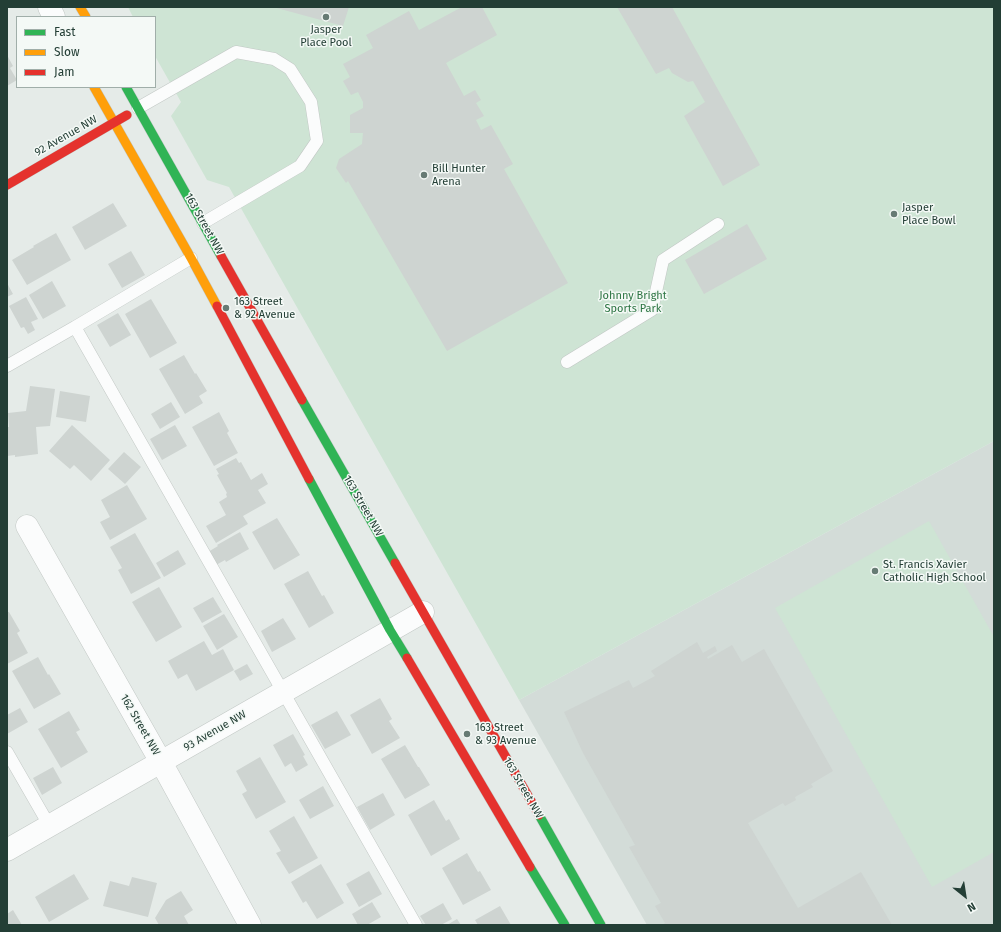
<!DOCTYPE html>
<style>
body{margin:0}
#map{position:relative;width:1001px;height:932px;overflow:hidden;background:#e5ebe8;font-family:"Fira Sans",sans-serif}
canvas{display:block}
.frame{position:absolute;inset:0;border:8px solid #233e35;pointer-events:none}
.legend{position:absolute;left:16px;top:16px;width:140px;height:72px;box-sizing:border-box;background:#f4f9f6;border:1px solid #a0aea9;margin:0;padding:5px 7px;list-style:none;font-size:12px;color:#233e35}
.legend li{display:flex;align-items:center;gap:8px;height:20px}
.legend b{width:20px;border:1px solid #a0aea9}
.north{position:absolute;left:945px;top:876px;width:40px;height:40px;-webkit-text-stroke:3px #f4f9f6;paint-order:stroke;rotate:150deg;font-size:11px;font-weight:700;line-height:16px;text-align:center;color:#233e35}
.north::after{content:'';display:block;margin:auto;width:14px;height:18px;background:#233e35;clip-path:polygon(50% 0,100% 100%,50% 72%,0 100%)}
</style>
<div id="map">
<canvas width="1001" height="932"></canvas>
<div class="frame"></div>
<ul class="legend">
<li><b style="height:5px;background:#30b455"></b>Fast</li>
<li><b style="height:5px;background:#ff9f0a"></b>Slow</li>
<li><b style="height:5px;background:#e5322d"></b>Jam</li>
</ul>
<div class="north">N</div>
</div>
<script>
const ctx = document.querySelector('canvas').getContext('2d');
ctx.lineJoin = 'round';
function paint(path, color) { ctx.fillStyle = color; ctx.fill(path, 'evenodd'); }
function strokePath(path, color, width, dash) { ctx.strokeStyle = color; ctx.lineWidth = width; ctx.lineCap = dash ? 'butt' : 'round'; ctx.setLineDash(dash || []); ctx.stroke(path); }
function write(font, color, halo, rows, align = 'center') {
  ctx.font = font + ' "Fira Sans",sans-serif'; ctx.lineWidth = 3; ctx.setLineDash([]); ctx.textBaseline = 'middle'; ctx.strokeStyle = halo; ctx.fillStyle = color; for (const [text, x, y, turn = 0] of rows) {
    ctx.save(); ctx.translate(x, y); ctx.rotate((+turn || 0) * Math.PI / 180); ctx.textAlign = isNaN(turn) ? turn : align; if (halo) ctx.strokeText(text, 0, 0); ctx.fillText(text, 0, 0); ctx.restore();
  }
}
paint(new Path2D(`
 M994 441V925H647L519 700Z`), '#d3dcd8');
paint(new Path2D(`
 M128 7H994V441L519 700 229 187 207 180 171 116 181 102 155 56V17H133Z
 M929 521 994 637V852L932 887 775 608Z`), '#cee4d4');
paint(new Path2D(`
 M273 7H349L343 26Z
 M462 7H482L497 35 446 63 464 96 475 90 481 100 476 103 484 116 476 120 481 130 491 125 513 164 504 169 568 283 447 351 348 181 346 183 336 168 339 159 362 144 363 133H350V115L363 108V102L358 92 351 95 343 81 350 77 343 64 373 48 366 35 409 11 419 30Z
 M617 7H672L760 165 723 186 684 116 705 102 693 81 688 82 672 73 669 68 656 74Z
 M7 55 13 66 10 68 17 80 7 86Z
 M113 203 127 226 85 250 72 227Z
 M747 224 767 259 704 294 685 260Z
 M56 233 71 260 27 285 12 260 34 247 33 246Z
 M131 251 145 275 122 288 108 264Z
 M52 281 66 306 43 319 29 295Z
 M7 283 13 294 7 297Z
 M26 297 38 319 31 322 35 330 28 334 24 327 21 328 9 306Z
 M151 299 177 343 150 358 125 314Z
 M118 313 131 335 110 347 97 325Z
 M184 355 195 374 196 373 207 391 199 396 203 403 185 414 159 369Z
 M30 386 55 389 50 426 36 427 38 454 15 457V455L7 456V427H9L8 413 26 411Z
 M60 391 90 396 86 422 56 417Z
 M171 402 180 417 160 429 151 414Z
 M219 412 229 431 227 433 238 453 214 466 192 427Z
 M72 425 110 460 91 481 74 465 70 469 49 451Z
 M175 425 187 446 162 460 150 439Z
 M124 452 141 467 125 484 108 469Z
 M236 458 239 463 241 462 251 480 262 473 268 484 258 490 266 503 243 516 248 524 216 543 206 526 226 515 219 502 227 497 226 494 227 493 217 475 219 474 216 469Z
 M127 485 147 519 110 540 100 522 110 517 101 500Z
 M277 518 300 555 274 570 252 532Z
 M240 532 249 549 226 562 225 560 216 565 208 552 218 546 217 545Z
 M135 533 161 578 131 594 118 570 122 568 110 547Z
 M178 550 186 564 164 577 156 563Z
 M308 571 322 596 324 595 334 613 309 628 284 584Z
 M159 587 182 627 156 642 132 602Z
 M213 597 222 612 202 623 193 608Z
 M7 612H9L20 631 17 633 28 653 7 664Z
 M224 614 238 637 217 650 203 626Z
 M283 618 296 639 272 652 261 631Z
 M204 641 212 655 223 649 234 670 196 691 187 674 178 679 168 661Z
 M697 642 703 653 715 646 717 651 707 657 708 659 732 645 742 662 764 649 833 771 811 784 813 787 795 797 796 800 785 806 783 803 748 823 798 908 861 872 892 925H662L665 923 655 906 661 903 629 847 635 845 583 753 564 712 629 680 633 688 655 676 651 671Z
 M38 657 48 675 49 674 61 694 34 709 12 671Z
 M247 664 253 674 240 681 234 671Z
 M380 698 392 719 389 721 400 738 372 754 350 715Z
 M20 708 28 722 7 734V715Z
 M69 711 80 730 76 732 88 752 61 768 38 729Z
 M337 711 351 735 325 749 311 725Z
 M293 734 305 755 303 756 308 765 296 772 291 763 285 767 273 745Z
 M405 745 418 767H419L430 785 405 799 381 759Z
 M260 757 286 802 256 819 242 794 247 791 236 771Z
 M53 767 62 783 42 795 33 778Z
 M323 786 334 806 310 819 299 800Z
 M383 793 395 815 370 830 357 807Z
 M434 800 446 821 449 819 460 839 431 856 408 815Z
 M294 816 318 858 289 874 276 853 281 851 269 831Z
 M467 853 478 872 480 871 491 890 463 905 442 868Z
 M321 864 344 903 317 919 306 901 303 903 291 882Z
 M369 871 382 894 359 907 346 884Z
 M74 874 89 899 49 922 35 897Z
 M132 877 157 883 148 917 103 906 110 881 129 886Z
 M181 891 193 910 184 916 189 925H159L155 918 166 900Z
 M372 902 381 917 367 925H358L352 914Z
 M443 903 452 919 441 925H426L420 916Z
 M500 906 511 925H478L475 920Z
 M13 910 22 925H7V914Z
 M457 919 461 925H447Z`), '#ced4d1');
const lane = new Path2D(`
 M138 108 236 52 274 59 290 69 311 102 317 141 300 166 203 223
 M191 258 75 327 416 925
 M567 362 652 310 663 260 718 224
 M7 366 75 327
 M7 752 49 825`);
const street = new Path2D(`
 M49 7 54 17
 M27 526 161 762 250 925
 M7 850 423 612`);
const fast = new Path2D(`
 M126 87 221 256
 M302 400 395 563
 M309 479 390 630 407 658
 M539 815 601 925
 M530 867 565 925`);
const slow = new Path2D(`
 M80 7 86 17
 M94 87 191 258 217 306`);
const jam = new Path2D(`
 M7 185 127 115
 M221 256 302 400
 M217 306 309 479
 M395 563 539 815
 M407 658 530 867`);
strokePath(lane, '#c2c8c5', 13);
strokePath(street, '#c2c8c5', 23);
strokePath(fast, '#c1c8c5', 10);
strokePath(slow, '#c1c8c5', 10);
strokePath(jam, '#c1c8c5', 10);
strokePath(lane, '#fbfcfc', 12);
strokePath(street, '#fbfcfc', 22);
strokePath(fast, '#30b455', 9);
strokePath(slow, '#ff9f0a', 9);
strokePath(jam, '#e5322d', 9);
for (const [x, y, r, color] of [
 [326,17,4,"#677b74"],
 [424,175,4,"#677b74"],
 [894,214,4,"#677b74"],
 [226,308,4,"#677b74"],
 [875,571,4,"#677b74"],
 [467,734,4,"#677b74"]
]) { const dot = new Path2D(); dot.arc(x, y, r, 0, 2 * Math.PI); ctx.fillStyle = color; ctx.fill(dot); strokePath(dot, '#f4f9f6', 1.5); }
write('11px', '#233e35', '#f4f9f6', [
 ["Jasper",326,30,"center"],
 ["Place Pool",326,43,"center"],
 ["Bill Hunter",432,169],
 ["Arena",432,182],
 ["Jasper",902,208],
 ["Place Bowl",902,221],
 ["163 Street",234,302],
 ["& 92 Avenue",234,315],
 ["St. Francis Xavier",883,565],
 ["Catholic High School",883,578],
 ["163 Street",475,728],
 ["& 93 Avenue",475,741]
], 'left');
write('11px', '#233e35', '#f4f9f6', [
 ["92 Avenue NW",66,136,-30],
 ["163 Street NW",204,224,61],
 ["163 Street NW",363,506,60],
 ["162 Street NW",140,725,60],
 ["93 Avenue NW",215,731,-30],
 ["163 Street NW",523,788,60]
]);
write('11px', '#2d7543', '#f4f9f6', [
 ["Johnny Bright",633,296],
 ["Sports Park",633,309]
]);
</script>
